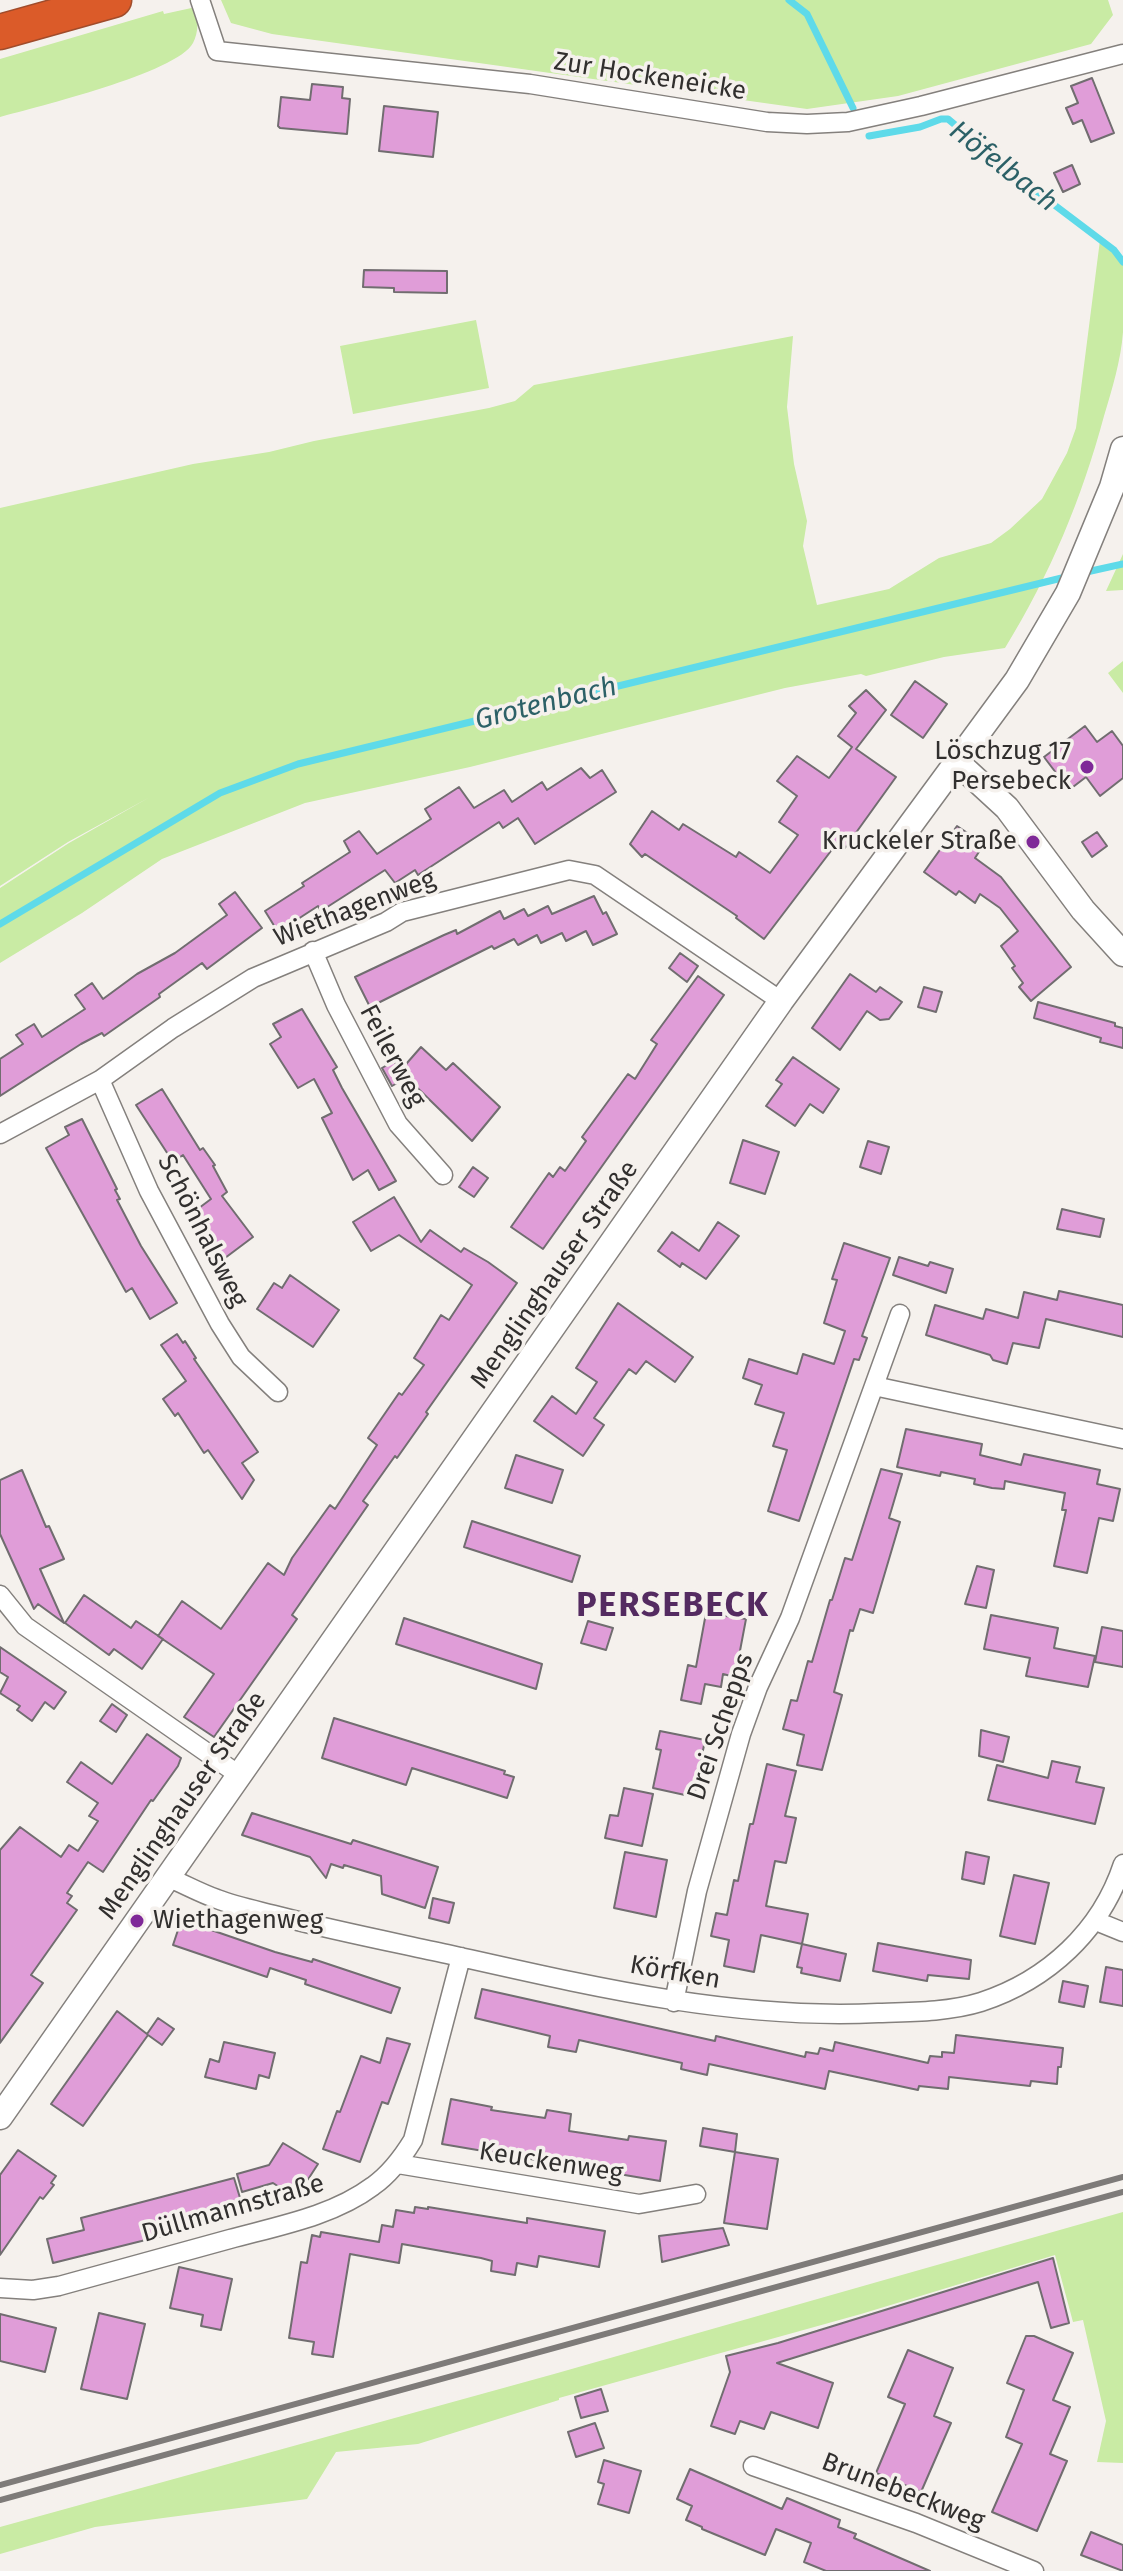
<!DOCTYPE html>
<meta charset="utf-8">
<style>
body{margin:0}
canvas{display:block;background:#f5f1ed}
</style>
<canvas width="1123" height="2571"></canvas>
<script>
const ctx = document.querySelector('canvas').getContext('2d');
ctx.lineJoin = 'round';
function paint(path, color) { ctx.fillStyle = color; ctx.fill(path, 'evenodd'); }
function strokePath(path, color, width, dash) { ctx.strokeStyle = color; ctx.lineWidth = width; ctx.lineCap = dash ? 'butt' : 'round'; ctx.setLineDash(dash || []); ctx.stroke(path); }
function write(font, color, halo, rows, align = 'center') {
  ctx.font = font + ' "Fira Sans",sans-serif'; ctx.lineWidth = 7; ctx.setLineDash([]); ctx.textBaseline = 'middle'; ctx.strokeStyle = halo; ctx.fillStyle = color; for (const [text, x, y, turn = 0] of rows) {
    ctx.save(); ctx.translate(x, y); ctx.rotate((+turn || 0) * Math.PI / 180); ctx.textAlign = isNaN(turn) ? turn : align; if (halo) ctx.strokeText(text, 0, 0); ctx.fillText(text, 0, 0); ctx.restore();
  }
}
paint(new Path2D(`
 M221 0H1108L1113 15 1091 44 898 96 807 109 272 34 231 23Z
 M196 7C198 18 199 32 193 43 177 73 36 107 0 117V59L163 11 164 14Z
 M1100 240 1123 258C1123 282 1123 308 1123 332 1121 360 1112 389 1104 416 1082 498 1050 575 1005 648L944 657 866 676 861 674 785 688 470 767 305 803 162 859 82 913 0 963V888L69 843 150 797 68 842 0 886V508L193 464 269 452 314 441 489 408 515 401 534 385 793 336 787 407 794 464 807 521 803 546 817 605 889 589 939 558 991 543 1010 529 1042 499 1067 453 1076 428Z
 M476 320 489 388 353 414 340 346Z
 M1123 554V590L1106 591Z
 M1123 661V693L1108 673Z
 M1123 2212V2463L1097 2462 1106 2421 1083 2320 1073 2322 1055 2255 861 2314 559 2398V2400L418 2444 336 2452 307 2499 95 2527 0 2554V2527L554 2374Z`), '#c9eba4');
strokePath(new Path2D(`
 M789 0 807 14 853 108
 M869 136 920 127 941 119H948L1024 182 1114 250 1123 262
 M1082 573 1123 564
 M0 924 220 793 298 764 1070 576`), '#5edae9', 7);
const building = new Path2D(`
 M1092 78 1114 133 1091 142 1082 120 1073 124 1066 108 1078 103 1071 86Z
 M312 84 343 87 342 98 350 99 347 134 280 128 278 126 281 97 310 100Z
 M384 106 438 112 433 157 379 151Z
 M1072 165 1080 184 1063 192 1054 173Z
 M364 270 447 271V293L394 292V288L363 287Z
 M915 681 947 704 923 738 891 715Z
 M866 690 886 710 856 749 896 777 845 848 837 843 764 939 736 918 737 916 645 854 642 857 630 844 652 811 679 830 683 824 736 857 739 852 770 873 798 835 779 822 797 796 777 781 797 756 829 778 852 747 838 736 856 713 849 706Z
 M1085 726 1097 742 1112 731 1123 746V778L1100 796 1086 777 1069 790 1044 757Z
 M581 768 590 778 602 770 616 792 535 844 518 818 503 828 499 822 418 875 415 870 395 883 385 870 321 911 318 906 278 932 265 911 304 886 302 883 350 852 344 841 359 831 377 854 431 819 425 809 459 787 474 808 504 790 512 802 542 782 547 790Z
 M957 826 984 844 975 858 1001 877 1071 967 1031 1001 1019 987 1023 983 1012 968 1015 966 1001 946 1018 931 1000 908 980 894 975 903 959 891 956 895 924 872Z
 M1097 832 1107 846 1092 857 1082 842Z
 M235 892 262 928 207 969 202 963 159 994 160 997 104 1036 102 1033 81 1044 0 1096V1059L23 1044 16 1035 34 1024 42 1037 85 1009 75 995 92 983 103 999 137 974 175 953 227 915 219 904Z
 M594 896 603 914 606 912 617 934 593 945 586 931 566 941 562 933 541 943 537 935 518 945 514 939 494 949 492 946 370 1007 355 977 444 935 456 930 457 934 500 911 504 919 524 909 528 916 548 906 552 914Z
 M680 953 698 966 687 982 669 968Z
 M850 974 876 992 880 987 902 1002 889 1019 880 1020 867 1011 840 1050 812 1028Z
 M698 976 724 995 543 1249 511 1227 549 1173 553 1177 560 1167 565 1171 586 1141 582 1137 628 1074 635 1079 657 1044 651 1040Z
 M924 987 942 992 936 1012 918 1007Z
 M1038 1002 1115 1023V1026L1123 1028V1048L1100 1042 1101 1038 1034 1018Z
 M302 1009 337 1067 333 1070 342 1088 396 1181 379 1190 368 1170 353 1180 322 1118 332 1113 314 1079 298 1088 270 1044 281 1037 273 1024Z
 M421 1047 446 1070 453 1063 500 1107 472 1141 400 1071Z
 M793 1057 839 1089 823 1113 810 1104 795 1126 766 1106 782 1084 776 1080Z
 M394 1061 404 1079 392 1086 382 1068Z
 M162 1089 200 1150 203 1148 215 1165 213 1166 227 1192 222 1196 253 1237 225 1258 191 1214 211 1199 183 1155 173 1162 136 1105Z
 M82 1119 117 1189 115 1190 120 1199 117 1200 141 1246 177 1303 150 1319 132 1288 126 1292 46 1148 69 1135 65 1127Z
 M743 1140 779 1152 765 1194 730 1183Z
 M868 1141 889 1147 881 1174 860 1167Z
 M473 1167 488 1178 474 1197 459 1187Z
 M394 1197 421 1242 430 1230 461 1252 464 1248 488 1262 517 1283 426 1412 428 1414 397 1458 395 1456 363 1501 368 1505 292 1615 297 1619 214 1737 184 1717 214 1674 158 1636 182 1601 221 1629 268 1563 284 1575 292 1558 330 1505 335 1509 377 1445 368 1438 399 1393 402 1395 424 1365 414 1358 441 1315 449 1320 472 1285 399 1235 371 1251 353 1222Z
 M1062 1209 1104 1219 1100 1237 1057 1229Z
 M718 1222 739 1236 706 1279 682 1263 680 1267 658 1251 672 1232 699 1251Z
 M844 1243 890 1258 862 1336 867 1338 859 1360 854 1359 799 1521 768 1511 787 1450 773 1446 784 1413 755 1404 762 1385 743 1378 749 1359 797 1374 803 1354 834 1364 845 1331 824 1323 837 1280 832 1279Z
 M899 1257 928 1266 930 1262 953 1269 946 1293 893 1275Z
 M290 1275 339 1310 313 1347 257 1309 274 1283 282 1288Z
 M1059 1291 1123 1305V1337L1046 1319 1039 1348 1013 1343 1007 1364 993 1360 990 1355 926 1335 935 1305 983 1319 986 1309 1018 1318 1024 1292 1057 1300Z
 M618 1303 693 1357 675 1382 646 1361 636 1374 629 1369 594 1418 604 1425 583 1456 534 1421 552 1396 576 1414 597 1382 576 1368Z
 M177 1334 183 1343 185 1341 196 1358 194 1359 258 1452 242 1463 254 1480 242 1499 208 1450 204 1453 178 1413 175 1416 163 1399 186 1381 161 1345Z
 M906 1429 982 1444 980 1455 1021 1465 1024 1454 1100 1470 1097 1484 1120 1489 1113 1521 1099 1518 1087 1573 1054 1566 1066 1510H1062L1065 1493 1005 1481 1004 1489 992 1488 974 1484 975 1479 941 1472 940 1476 897 1467Z
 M516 1455 563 1470 552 1503 505 1488Z
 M881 1469 902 1474 889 1518 900 1522 873 1613 860 1609 853 1631 850 1630 834 1692 842 1695 822 1770 797 1765 804 1735 783 1729 791 1700 797 1701 808 1661 812 1662 830 1600H832L845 1558 852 1560Z
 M22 1470 46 1527 49 1526 64 1559 40 1569 64 1623 38 1604 34 1609 0 1534V1480Z
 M472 1521 580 1556 572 1582 464 1547Z
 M977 1566 994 1570 986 1608 965 1604Z
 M84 1595 131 1628 136 1621 163 1639 142 1669 114 1649 109 1655 65 1623Z
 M706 1613 746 1619 739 1656 745 1665 736 1670 735 1677 723 1674 721 1687 705 1684 701 1704 681 1700 688 1665 696 1667Z
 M991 1615 1058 1628 1054 1648 1095 1656 1088 1687 1026 1676 1030 1658 984 1649Z
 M404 1618 542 1664 536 1689 396 1644Z
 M588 1621 613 1628 606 1650 581 1643Z
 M1102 1627 1123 1631V1667L1095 1662Z
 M0 1647 66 1692 54 1709 45 1702 32 1721 17 1710 20 1706 0 1693 8 1677 0 1672Z
 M112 1704 127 1715 116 1732 100 1721Z
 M334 1718 505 1771 504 1774 514 1777 507 1798 412 1768 406 1785 322 1758Z
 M981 1730 1009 1737 1003 1762 979 1756Z
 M660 1731 705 1740 694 1797 653 1788 661 1750 656 1749Z
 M147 1734 181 1758 178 1766 153 1801 151 1800 103 1872 88 1862 67 1893 72 1896 67 1903 77 1910 31 1975 43 1983 0 2043V1850L20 1827 61 1857 69 1845 78 1851 98 1821 89 1816 98 1803 67 1782 81 1762 112 1784Z
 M1052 1761 1080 1767 1076 1782 1104 1788 1095 1824 988 1800 997 1765 1048 1778Z
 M767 1764 796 1771 785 1816 796 1818 786 1863 775 1861 766 1906 808 1914 802 1944 761 1935 754 1972 724 1966 729 1940 711 1936 716 1913 727 1915 734 1880 738 1881 750 1824H753Z
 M624 1788 653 1794 642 1846 605 1838 610 1815 618 1816Z
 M252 1813 351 1844 353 1840 438 1867 425 1908 382 1894 381 1876 344 1865 343 1868 331 1864 326 1878 310 1857 242 1835Z
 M625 1852 667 1860 656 1917 614 1908Z
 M966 1852 989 1857 984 1884 962 1879Z
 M1014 1875 1049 1883 1035 1944 1000 1936Z
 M433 1898 454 1903 449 1923 429 1918Z
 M191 1923 275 1952 312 1962 313 1959 400 1988 391 2013 305 1984 306 1980 270 1968 267 1977 173 1945 179 1927 188 1930Z
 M878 1943 971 1960 969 1979 928 1975 927 1981 873 1971Z
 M802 1944 846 1954 840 1981 801 1973 802 1968 797 1967Z
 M1106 1967 1123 1970V2006L1100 2002Z
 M1063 1981 1088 1986 1084 2007 1059 2002Z
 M482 1989 715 2041 716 2036 805 2057 806 2052 818 2054 820 2048 833 2051 835 2042 928 2063 930 2056 942 2057V2052L954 2053 956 2035 1063 2048 1061 2067H1058L1057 2084 1031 2081 1030 2086 949 2077 948 2089 919 2086 918 2090 829 2071 825 2089 709 2064 707 2075 681 2069 682 2063 579 2040 576 2052 548 2047 550 2036 475 2018Z
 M117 2011 147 2034 158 2018 174 2029 162 2045 148 2035 83 2126 51 2104Z
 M387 2038 410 2044 388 2104 382 2102 360 2162 323 2149 337 2111 340 2112 361 2056 380 2063Z
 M224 2042 275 2053 269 2078 259 2075 256 2089 205 2077 210 2059 219 2062Z
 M451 2099 492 2107 491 2110 545 2118 547 2110 571 2114 569 2131 628 2140 629 2136 666 2141 660 2181 442 2144Z
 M703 2128 737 2134 735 2152 700 2146Z
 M283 2143 318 2164 296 2198 273 2183 242 2192 237 2174 269 2165Z
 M18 2150 56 2176 51 2183 54 2185 43 2199 40 2197 0 2255V2175Z
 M735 2152 778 2159 767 2229 724 2223Z
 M234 2178 244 2211 182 2231 53 2263 47 2239 84 2230 81 2218Z
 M415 2207 428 2209V2207L527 2223V2218L605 2231 599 2267 539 2256 537 2267 517 2263 515 2275 491 2271 492 2261 481 2258 402 2244 399 2263 350 2254 333 2357 312 2354 314 2342 289 2338 301 2262 307 2263 312 2235 320 2237 321 2232 379 2242 382 2225 393 2227 396 2210 414 2213Z
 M723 2228 729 2245 662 2262 659 2236Z
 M1053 2258 1069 2323 1051 2328 1038 2282 777 2363 833 2383 818 2428 771 2412 764 2429 740 2421 735 2434 711 2426 730 2372 726 2356 778 2343Z
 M179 2267 232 2279 221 2330 201 2326 203 2315 170 2308Z
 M99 2313 145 2324 127 2399 81 2389Z
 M0 2314 56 2328 45 2372 0 2361Z
 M1026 2336H1034L1073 2353 1053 2400 1070 2407 1050 2454 1067 2461 1037 2531 992 2512 1022 2444 1006 2437 1024 2390 1007 2383Z
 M908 2350 953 2368 934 2416 951 2423 921 2492 876 2473 905 2404 888 2397Z
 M601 2389 608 2411 581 2418 575 2397Z
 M595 2423 604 2448 576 2457 568 2432Z
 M604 2460 641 2471 629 2513 598 2504 604 2484 598 2482Z
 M690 2469 782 2509 787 2498 840 2520 838 2527 856 2534 854 2538 930 2571H826L804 2562 811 2543 776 2529 765 2555 702 2529V2527L686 2520 692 2506 677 2499Z
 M1091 2532 1123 2545V2571L1081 2555Z`);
paint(building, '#e09dd8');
strokePath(building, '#716d70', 2);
const minor = new Path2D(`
 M200 0 217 51 530 84 767 122 807 124 848 122 921 106 1123 54
 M313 951 336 1005 398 1124 443 1175
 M100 1080 149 1191 220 1324 241 1357 278 1392
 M0 1134 100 1080 173 1028 253 978 386 922 402 912 569 870 595 875 781 1001
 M874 1386 1123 1439
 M0 1595 25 1626 239 1775
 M167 1877C184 1884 200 1893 217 1899 238 1907 260 1911 282 1917 336 1931 392 1942 447 1954 590 1986 731 2020 878 2013 911 2012 949 2012 981 2002 1048 1980 1101 1931 1123 1864
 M1096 1921 1123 1932
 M674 2002 697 1891 741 1734 758 1687 790 1618 900 1314
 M398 2164 639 2204 696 2194
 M0 2288 33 2290 59 2286C116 2270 173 2255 230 2239 278 2226 333 2216 373 2186 390 2174 402 2158 413 2140L461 1957
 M753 2466 916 2523 1034 2571`);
const tertiary = new Path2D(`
 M957 762 1007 808 1083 910 1123 954
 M0 2117 781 1001 1017 680 1068 593 1112 487 1123 449`);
const motorway = new Path2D(`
 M0 32 114 0`);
strokePath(minor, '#84807d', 21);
strokePath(tertiary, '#84807d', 27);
strokePath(motorway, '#a04c2b', 37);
strokePath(minor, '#fff', 18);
strokePath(tertiary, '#fff', 24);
strokePath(motorway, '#db5b29', 34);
strokePath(new Path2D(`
 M0 2485 1123 2177
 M0 2500 1123 2192`), '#7e7b79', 6);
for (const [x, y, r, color] of [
 [1087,767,8,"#7f2998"],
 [1033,842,8,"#7f2998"],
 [137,1921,8,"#7f2998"]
]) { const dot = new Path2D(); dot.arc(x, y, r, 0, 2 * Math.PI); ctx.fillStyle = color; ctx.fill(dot); strokePath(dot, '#f5f1ed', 3); }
write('26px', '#312f2e', '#f5f1ed', [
 ["Zur Hockeneicke",650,77,9],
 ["Wiethagenweg",355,909,-21],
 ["Feilerweg",392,1056,62],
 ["Schönhalsweg",202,1231,63],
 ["Menglinghauser Straße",555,1275,-55],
 ["Drei Schepps",721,1727,-71],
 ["Menglinghauser Straße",183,1806,-55],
 ["Körfken",675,1973,10],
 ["Keuckenweg",551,2163,9],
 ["Düllmannstraße",233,2209,-16],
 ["Brunebeckweg",903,2492,21]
]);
write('26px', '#312f2e', '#f5f1ed', [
 ["Löschzug 17",1071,752],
 ["Persebeck",1071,782],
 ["Kruckeler Straße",1017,842],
 ["Wiethagenweg",153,1921,"left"]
], 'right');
write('italic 28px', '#2c6167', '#f5f1ed', [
 ["Höfelbach",1003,167,38],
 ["Grotenbach",546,704,-14]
]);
ctx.letterSpacing = '2px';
write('bold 34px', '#542b61', '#f5f1ed', [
 ["PERSEBECK",673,1607]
]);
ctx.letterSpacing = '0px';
</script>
